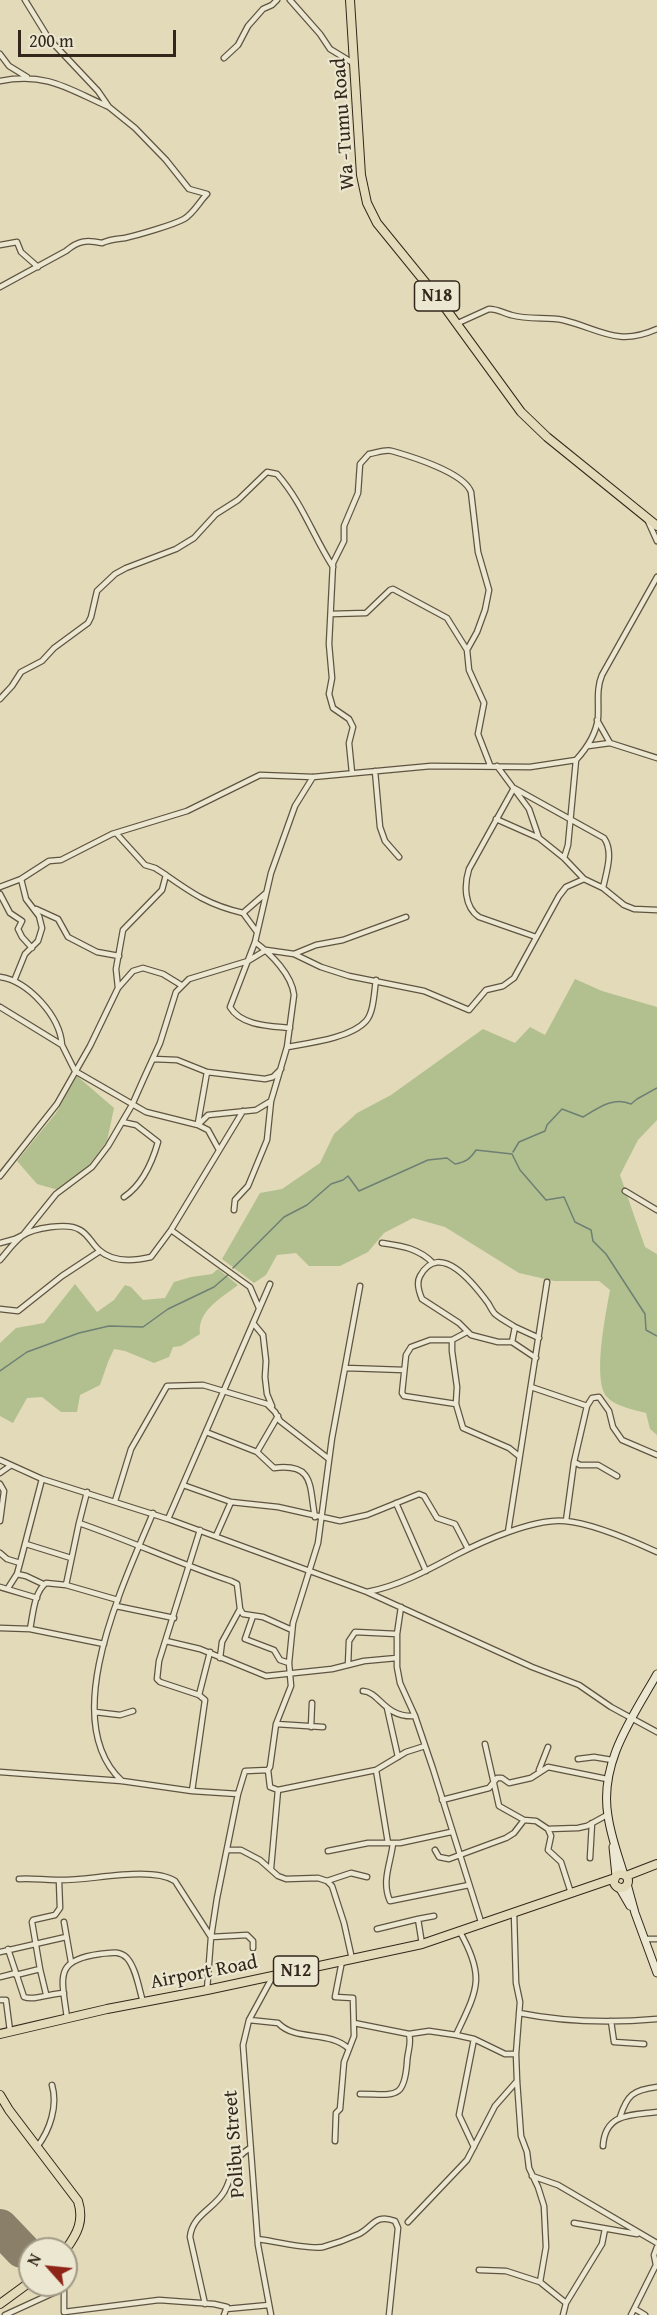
<!DOCTYPE html>
<style>
body{margin:0}
#map{position:relative;width:657px;height:2315px;overflow:hidden;background:#e2dab8;font-family:"Gentium Book Plus",serif}
canvas{display:block}
.north{position:absolute;left:18px;top:2237px;width:60px;height:60px;box-sizing:border-box;background:#ece7d1;border:2px solid #a29a88;border-radius:50%;rotate:297deg;font-size:16px;font-weight:700;line-height:24px;text-align:center;color:#33271b}
.north::after{content:'';display:block;margin:auto;width:21px;height:27px;background:#8f2418;clip-path:polygon(50% 0,100% 100%,50% 72%,0 100%)}
.scale{position:absolute;left:18px;top:30px;width:158px;height:27px;box-sizing:border-box;border:3px solid #33271b;border-top:0;padding-left:8px;font-size:18px;line-height:21px;white-space:nowrap;color:#33271b;-webkit-text-stroke:4px #ece7d1;paint-order:stroke}
</style>
<div id="map">
<canvas width="657" height="2315"></canvas>
<div class="north">N</div>
<div class="scale">200 m</div>
</div>
<script>
const ctx = document.querySelector('canvas').getContext('2d');
ctx.lineJoin = 'round';
function paint(path, color) { ctx.fillStyle = color; ctx.fill(path, 'evenodd'); }
function strokePath(path, color, width, dash) { ctx.strokeStyle = color; ctx.lineWidth = width; ctx.lineCap = dash ? 'butt' : 'round'; ctx.setLineDash(dash || []); ctx.stroke(path); }
function write(font, color, halo, rows, align = 'center') {
  ctx.font = font + ' "Gentium Book Plus",serif'; ctx.lineWidth = 4.5; ctx.setLineDash([]); ctx.textBaseline = 'middle'; ctx.strokeStyle = halo; ctx.fillStyle = color; for (const [text, x, y, turn = 0] of rows) {
    ctx.save(); ctx.translate(x, y); ctx.rotate((+turn || 0) * Math.PI / 180); ctx.textAlign = isNaN(turn) ? turn : align; if (halo) ctx.strokeText(text, 0, 0); ctx.fillText(text, 0, 0); ctx.restore();
  }
}
paint(new Path2D(`
 M575 979 602 991 657 1007V1120L638 1140 620 1175 645 1247 657 1254V1435L650 1429 646 1413C634 1410 615 1406 607 1397 592 1380 606 1313 610 1290L599 1281H554L519 1273 445 1227 413 1218 384 1233 368 1252 340 1266H309L296 1253 277 1255 266 1275 254 1283 222 1259 260 1193 282 1189 320 1163 334 1134 357 1113 391 1095 483 1029 515 1043 530 1027 545 1035Z
 M77 1076 114 1108 107 1141 83 1173 58 1190 37 1184 17 1161 56 1113Z
 M218 1269 238 1285C221 1298 197 1311 200 1334L181 1346 173 1347 169 1357 154 1363 125 1351 114 1349 108 1362 100 1385 80 1395 77 1412H61L42 1397 27 1398 13 1423 0 1416V1343L16 1328 44 1323 75 1284 97 1312 114 1300 125 1285 131 1287 143 1300 165 1298 174 1282 191 1277 212 1274Z`), '#b2c08f');
strokePath(new Path2D(`
 M513 1152 519 1142 545 1131 547 1125 562 1109 583 1117C598 1108 614 1096 631 1104L637 1099 657 1088
 M233 1268 284 1217 307 1205 331 1184 343 1180 348 1176 359 1191 428 1160 447 1158 455 1164C466 1162 470 1159 476 1150L512 1154 520 1170 546 1200 564 1197 575 1222 591 1230 593 1241 606 1254 645 1314 646 1330 657 1336
 M0 1371 27 1352 79 1333 109 1326 143 1327 168 1309 214 1287 228 1275`), '#6e7f74', 1.5);
strokePath(new Path2D(`
 M0 2227 22 2250`), '#8a806a', 36);
const street = new Path2D(`
 M290 0 320 34 330 49 353 63
 M0 54 9 66 27 77
 M224 58 238 45 248 26 263 9 272 5 277 0
 M0 81C47 72 68 89 109 107
 M0 245 17 242 21 252 38 267
 M0 287 66 251C79 240 87 240 102 243 110 239 116 239 125 238 138 235 173 225 184 219 194 213 199 202 207 194L189 189 166 160 135 128 109 107 98 91 49 39 25 0
 M456 324 489 309C498 309 503 313 511 315 528 320 546 317 563 320 600 329 617 347 657 329
 M648 521 657 541
 M331 614 366 613 390 590 393 589 447 618 467 650 469 670 484 703 478 734 490 765
 M0 699 12 686 21 672 42 661 54 648 88 623 91 617 97 591 115 574 126 568 176 549 194 538 216 514 238 500 267 472 277 474C302 502 313 536 333 567
 M597 720 610 743
 M588 746 610 743 657 758
 M497 766 529 809 539 838
 M375 771 380 827 385 841 399 857
 M352 773 349 743 353 727 349 719 333 708 329 694 332 678 329 644 333 563 344 541V526L358 493 360 464 369 454C376 453 385 449 392 451 413 457 464 473 471 492L478 552 489 590 485 610 477 632 467 650
 M514 788 469 869C464 885 464 907 479 917L536 937
 M514 788 604 838C614 852 606 873 603 888
 M496 819 539 838 564 858 584 879 603 888 624 905 634 909 657 910
 M116 833 145 865 155 868 166 875 162 890 123 930 116 969 118 988
 M564 858 568 845 576 760
 M166 875C193 894 209 905 243 913L257 932
 M0 887 21 879 49 861 61 860 112 834 187 811 260 775 313 777 431 766 530 767 576 760C587 748 596 734 598 718 599 703 596 689 602 675L657 577
 M0 894 10 913 22 921 18 929 22 937 32 948
 M36 909 58 919 68 937 97 952 119 956
 M243 913 266 893
 M294 954 316 945 343 940 406 917
 M0 977C28 981 60 1016 62 1045
 M14 981 25 954 38 941 42 928 39 916 26 899 21 879
 M0 1007 62 1045 75 1071 146 1112 198 1125 208 1130 219 1150
 M290 1028C271 1026 241 1026 230 1007L255 942 271 873 295 806 313 777
 M287 1047C309 1043 351 1038 366 1021 374 1012 374 992 376 980
 M153 1059 177 1060 207 1072 198 1123
 M207 1072 265 1079 273 1077 281 1069
 M122 1122 136 1125 158 1142C152 1163 142 1185 124 1197
 M198 1125 208 1115 256 1110 271 1101 287 1047 294 995C292 975 271 954 255 942
 M0 1176 57 1104 90 1046 118 988 133 971 143 968 163 974 181 985
 M625 1191 657 1210
 M234 1210 235 1200 248 1186 267 1140 271 1101
 M171 1230 250 1287 259 1308
 M0 1243 15 1239 23 1235 56 1194 92 1167 108 1146 132 1105 144 1078 160 1043 176 992 189 979 248 961 266 950 294 954 321 967 349 976 424 991 469 1010 486 990 503 986 514 978 559 896 566 887 584 879
 M382 1243C402 1246 418 1248 433 1263
 M0 1260C7 1252 14 1242 22 1236 33 1228 68 1222 80 1230 88 1234 92 1244 99 1250 113 1263 134 1261 151 1257L171 1230 243 1111
 M0 1309 18 1311 62 1276 100 1251
 M253 1323 263 1335 266 1361 265 1377 267 1394 272 1406
 M515 1327 539 1338
 M452 1340V1351L457 1387 456 1404 463 1428 509 1448 519 1456
 M512 1342 515 1327C509 1323 501 1319 495 1314 492 1311 490 1306 488 1303 474 1284 440 1240 420 1276 416 1283 419 1292 422 1299L459 1323 471 1335 498 1342H512L536 1358
 M346 1368 404 1370
 M531 1387 587 1406
 M456 1404 404 1396 402 1393 406 1355 411 1347 430 1340H452L467 1332
 M206 1432 257 1452 274 1468C315 1463 309 1486 315 1517
 M257 1452 278 1416
 M0 1460 42 1479 168 1519 367 1592C399 1586 428 1570 456 1555 483 1541 535 1518 565 1521 591 1523 633 1541 657 1552
 M574 1462 580 1465H598L617 1476
 M0 1473 10 1466
 M0 1484 4 1491 0 1521
 M183 1485 231 1502
 M87 1492 79 1523C131 1541 180 1564 231 1581L237 1584 240 1609 243 1614 263 1617 292 1630
 M115 1501 131 1449 167 1386 203 1385 267 1404 275 1412 280 1421 329 1459
 M396 1503 426 1571
 M168 1519 270 1284
 M566 1521 574 1462 587 1406 592 1398 599 1397 609 1411 613 1427 622 1440 657 1455
 M508 1532 547 1282
 M216 1536 231 1502 278 1507 340 1521 367 1515 419 1494 424 1496 437 1518 455 1524 468 1549
 M26 1544 71 1558
 M0 1553 7 1559 20 1563 17 1574 26 1576 43 1584
 M20 1563 42 1479
 M66 1585 79 1523
 M0 1587 37 1598
 M8 1588 17 1574
 M367 1592 532 1667 579 1685 611 1707 657 1732
 M116 1606 174 1618
 M401 1607 397 1634V1667L400 1683 415 1716 433 1769 482 1925
 M253 1616 245 1639 274 1650 280 1660 289 1663
 M0 1628 30 1629 104 1644
 M30 1629C33 1615 34 1592 46 1583L66 1585 118 1600
 M166 1641 200 1649 266 1676 332 1669 364 1661 397 1658
 M220 1658 222 1642 240 1609
 M348 1665 349 1641 355 1632 397 1634
 M363 1691C380 1692 384 1718 415 1716
 M199 1695 210 1652
 M387 1708 398 1757
 M95 1712 120 1715 133 1711
 M276 1724 323 1727
 M311 1727 312 1703
 M485 1744 499 1806 524 1820
 M578 1759 594 1757 612 1760
 M268 1770 270 1787 278 1790 376 1770 406 1752 425 1746
 M376 1770 388 1843H400L451 1832
 M539 1770 548 1747
 M0 1772 122 1781 192 1791 238 1794
 M122 1781C56 1720 125 1581 153 1513
 M192 1791 205 1700 199 1695 160 1682 157 1679 159 1661 200 1530
 M442 1800 489 1788 497 1778H502L509 1783 531 1778 548 1767 607 1779
 M548 1829 551 1836 548 1850 561 1862 571 1893
 M393 1843C391 1863 381 1881 390 1901L469 1885
 M228 1850H241L260 1860 278 1876 286 1879 318 1878 327 1881 332 1886 344 1923 352 1959
 M435 1850 439 1857 449 1859 506 1838 514 1833 524 1820 536 1821 548 1829 578 1828 587 1826 607 1815
 M328 1851 368 1843H388
 M590 1858 592 1823
 M271 1868 278 1790
 M19 1879C32 1878 43 1880 56 1880 86 1882 149 1865 175 1881L211 1937 247 1935 253 1941V1948
 M327 1881 351 1873 367 1877
 M514 1913 516 1983 520 2002 516 2054 517 2081 521 2136 527 2152 529 2168 538 2187 544 2206 546 2247 540 2282 566 2303 563 2315
 M418 1919 434 1916
 M64 1922 71 1962
 M377 1929 418 1919 422 1944
 M645 1939H657
 M8 1949 24 1997C34 2001 51 1993 64 1993
 M0 1952 66 1937
 M40 1969 32 1922 33 1920 55 1915 60 1908 59 1881
 M16 1975 40 1969 46 1994
 M0 1977 16 1973
 M207 1990 211 1937 217 1898 238 1794 245 1771 268 1770 270 1767 276 1724 291 1686 289 1663 293 1623 318 1543 332 1438 360 1286
 M0 2000H6L10 2031
 M519 2013C564 2022 611 2023 657 2019
 M67 2018C62 1978 53 1960 100 1954 110 1953 119 1950 127 1958 136 1968 139 1989 143 2002
 M249 2020 278 2023C296 2042 330 2030 349 2049
 M611 2021 614 2042 644 2044
 M354 2023 409 2034 429 2031 456 2035 474 2039 505 2054H516
 M456 2035C477 1990 486 1978 460 1932
 M474 2039 459 2115 474 2147
 M360 2094C394 2094 404 2101 407 2063 407 2052 412 2045 409 2034
 M620 2117C627 2095 633 2090 657 2087
 M335 2141 336 2113 340 2109 344 2062 354 2036 353 1998 335 1997 342 1961
 M603 2146C605 2113 631 2115 657 2112
 M37 2147C50 2130 58 2106 52 2085
 M532 2176 558 2185 657 2243
 M408 2222 467 2160 495 2106 517 2081
 M574 2223 637 2234
 M258 2239C273 2241 310 2250 323 2247 334 2244 348 2239 359 2234 373 2227 375 2213 395 2221L398 2228 389 2315
 M479 2270 506 2271 540 2282
 M64 2285V2312
 M566 2303 602 2244 605 2229
 M205 2304 190 2237C192 2215 214 2209 224 2192 236 2172 226 2164 250 2148
 M635 2309 645 2315
 M64 2312 159 2300 214 2304 227 2307 226 2309 269 2305
 M5 2315 64 2288
 M224 2315 227 2307
 M271 2315 258 2245 243 2045 249 2020 273 1976
 M631 2315 656 2265 654 2255 657 2247`);
const secondary = new Path2D(`
 M613 1847 616 1876
 M624 1875C618 1855 611 1837 608 1816 599 1763 632 1718 657 1674
 M627 1884 635 1913 657 1973
 M619 1887 630 1906`);
const highway = new Path2D(`
 M350 0 361 175 367 203 377 223 438 298 521 412 547 437 657 526
 M614 1881a7 7 0 1 1 14 0a7 7 0 1 1-14 0Z
 M626 1876 657 1864
 M0 2034 107 2009 207 1990 422 1944 615 1878
 M0 2095 9 2110 78 2201C84 2220 78 2233 66 2249
 M0 2304 30 2282`);
strokePath(street, '#5f5442', 7);
strokePath(secondary, '#33271b', 9);
strokePath(highway, '#33271b', 10);
strokePath(street, '#ece7d1', 4.5);
strokePath(secondary, '#ece7d1', 7);
strokePath(highway, '#e2dab8', 8);
for (const [x, y, w] of [
 [437,296,45],
 [296,1971,45]
]) { const box = new Path2D(); box.roundRect(x - w / 2, y - 15, w, 30, 4.5); ctx.fillStyle = '#ece7d1'; ctx.fill(box); strokePath(box, '#33271b', 1.5); }
write('bold 18px', '#33271b', null, [
 ["N18",437,296],
 ["N12",296,1971]
]);
write('20px', '#33271b', '#ece7d1', [
 ["Wa -Tumu Road",344,124,-94],
 ["Airport Road",204,1973,-11],
 ["Polibu Street",235,2144,-94]
]);
</script>
